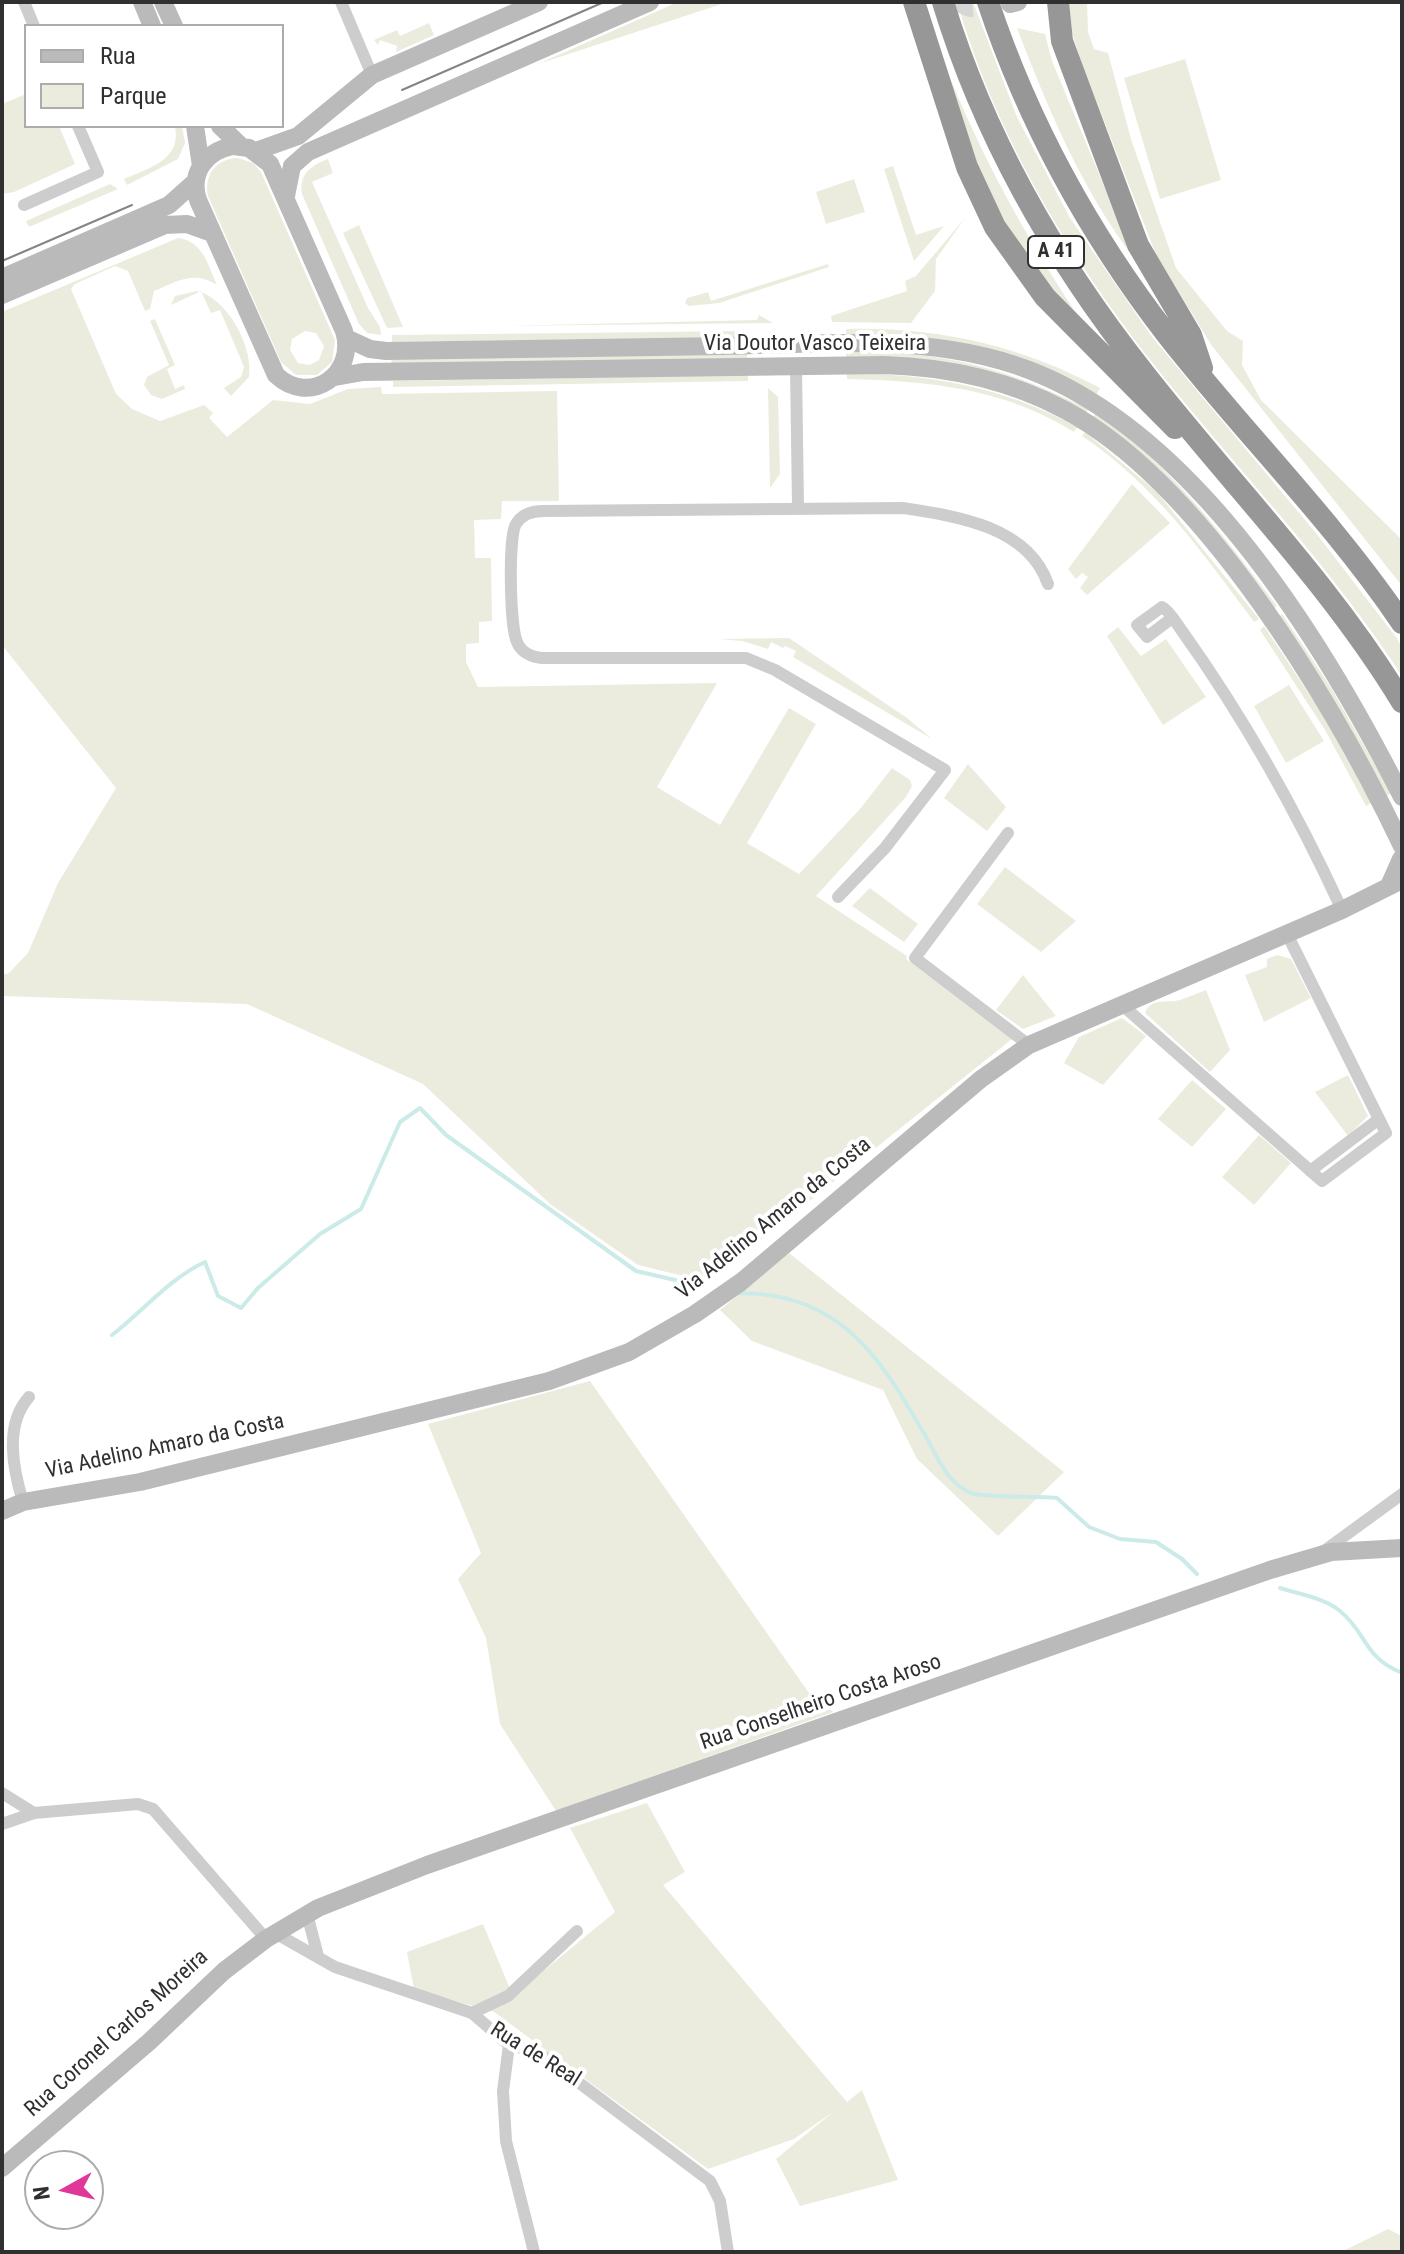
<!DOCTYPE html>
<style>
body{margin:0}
#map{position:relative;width:1404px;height:2254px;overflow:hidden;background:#fff;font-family:"Roboto Condensed",sans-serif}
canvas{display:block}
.frame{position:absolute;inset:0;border:4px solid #303030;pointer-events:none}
.legend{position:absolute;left:24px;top:24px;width:260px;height:104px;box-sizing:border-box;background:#fff;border:2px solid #acacac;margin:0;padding:10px 14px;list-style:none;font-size:24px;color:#303030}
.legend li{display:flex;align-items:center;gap:16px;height:40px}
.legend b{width:40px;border:2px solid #acacac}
.north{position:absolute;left:24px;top:2150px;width:80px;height:80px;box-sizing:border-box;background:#fff;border:2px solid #acacac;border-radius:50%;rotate:262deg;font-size:22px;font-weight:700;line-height:32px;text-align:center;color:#303030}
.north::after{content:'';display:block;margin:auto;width:28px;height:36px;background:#e13798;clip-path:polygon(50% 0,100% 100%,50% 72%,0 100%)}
</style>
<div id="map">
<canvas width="1404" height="2254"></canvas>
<div class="frame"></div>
<ul class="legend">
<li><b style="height:10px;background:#bababa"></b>Rua</li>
<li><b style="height:22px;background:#ececde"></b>Parque</li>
</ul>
<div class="north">N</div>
</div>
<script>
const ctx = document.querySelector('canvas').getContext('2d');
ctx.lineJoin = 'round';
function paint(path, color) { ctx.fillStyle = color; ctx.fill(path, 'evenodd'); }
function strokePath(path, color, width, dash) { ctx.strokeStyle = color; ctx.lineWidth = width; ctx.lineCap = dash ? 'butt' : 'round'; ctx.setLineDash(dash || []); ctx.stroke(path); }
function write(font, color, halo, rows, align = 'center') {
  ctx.font = font + ' "Roboto Condensed",sans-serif'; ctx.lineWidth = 8; ctx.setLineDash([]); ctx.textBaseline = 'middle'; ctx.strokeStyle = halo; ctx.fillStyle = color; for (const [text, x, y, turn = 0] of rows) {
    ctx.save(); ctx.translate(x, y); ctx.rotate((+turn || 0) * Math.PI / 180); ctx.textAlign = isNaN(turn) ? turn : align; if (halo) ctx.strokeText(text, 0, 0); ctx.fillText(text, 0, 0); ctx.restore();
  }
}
paint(new Path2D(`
 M678 2H728L538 64Z
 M957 2H973L1017 117 1070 218 1152 337 1316 533 1396 637 1402 647V676C1336 574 1252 485 1175 391 1080 275 999 147 957 2Z
 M1069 2H1087L1088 32 1094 49 1108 53 1131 139 1176 268 1227 331 1243 341 1242 365 1261 400 1402 540V586L1212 346 1157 257 1083 67 1072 33Z
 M429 23 434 35 396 52 397 46 380 40 378 45 374 40 397 30 400 36Z
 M1017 28 1045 34 1052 61 1134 258C1081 189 1047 106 1017 28Z
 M1185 59 1221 180 1160 199 1124 78Z
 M943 60C980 155 1027 240 1084 325L1066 309 990 206Z
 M26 94V126H59L75 164 14 192 2 194V104Z
 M175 126H182L185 143 178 159 127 185 124 179C149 168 182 160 175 126Z
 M238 158 253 163 261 172 335 340 332 362 317 375H296L281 362 208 196C204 174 216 159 238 158ZM305 331 316 333 324 346 319 360 309 365 298 363 290 350 292 339Z
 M328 159 333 173 312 182 368 308 380 327 381 335 367 333 359 324 302 194C299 174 310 166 328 159Z
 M893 166 916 235 944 226 914 261 884 169Z
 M854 179 865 212 826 224 816 192Z
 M110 184 118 189 29 227 26 221Z
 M965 218 936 259 935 291 911 323 832 322 831 316 907 291 905 281 916 276Z
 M359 225 403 327 387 328 343 233Z
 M178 238C203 241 208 265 217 285 194 270 178 281 154 291L150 309 145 311 128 271 115 266 75 284 71 289 116 394 132 409 160 421 204 405 213 413 209 418 227 437 273 400 310 404 348 389 381 387 382 394 557 391 559 501H502L501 519 474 520 475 558H491L492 621 479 622V643L466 644V662L478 687 717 683 657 787 720 825 789 708 816 724 747 843 799 874 860 809 892 768 910 780 912 786 906 797 816 896 907 956 906 959 1012 1039 708 1282 638 1265 550 1204 423 1084 247 1004 2 996V975L9 973 28 953 58 883 116 788 2 645V312Z
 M828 264 829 267 719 303 689 306 685 303 687 298 708 292 711 301Z
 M197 291C227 298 254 347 249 377L231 396 224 388 241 377 244 367 220 310 211 313 201 291 171 305 175 296Z
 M759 315 773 323 500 326 757 320Z
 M155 319 175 365 167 369 175 389 184 385 185 389 162 399 151 395 144 385 147 377 169 365 150 321Z
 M846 329C938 327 1019 345 1100 388L1097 394C1017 349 937 335 846 335Z
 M747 331V337L392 342V335Z
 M846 352C943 351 1002 366 1088 409L1086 413 1066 401 846 358Z
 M747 353V359L392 364 391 359Z
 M847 373C930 374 1004 387 1077 427L1074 432C1004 388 928 381 847 379Z
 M748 375V381L393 387V381Z
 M768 388 778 397 780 474 770 488Z
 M1096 413C1170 464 1223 535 1277 606L1273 609C1218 540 1168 467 1093 417Z
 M1085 432 1157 492 1259 619 1254 622C1204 554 1154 484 1082 436Z
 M1132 484 1170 523 1087 595 1080 588 1088 577 1082 573 1076 579 1068 569Z
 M1282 614 1330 686 1391 793 1387 796 1278 617Z
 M1264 626 1321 712 1371 803 1366 806 1325 730 1260 630Z
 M1118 627 1141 656 1166 639 1206 697 1163 725 1107 636Z
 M789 638 907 718 932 739 793 657 796 651 785 646 783 648 771 642 768 649 742 641 719 639Z
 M1289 685 1324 741 1286 763 1254 706Z
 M968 764 1006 807 987 831 944 798Z
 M1005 867 1076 921 1041 952 977 904Z
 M870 888 918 924 904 942 852 906Z
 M1277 955 1291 959 1311 998 1264 1022 1245 975 1267 967V959Z
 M1023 975 1056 1016 1023 1029 996 1010Z
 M1206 990 1230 1050 1210 1072 1145 1013C1152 996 1167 1004 1180 1000 1189 997 1198 993 1206 990Z
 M1122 1018 1146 1036 1103 1085 1064 1063 1079 1037Z
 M1348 1075 1368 1116 1348 1136 1315 1092Z
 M1192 1080 1226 1109 1192 1147 1158 1119Z
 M1259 1135 1291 1163 1254 1205 1222 1177Z
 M789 1253 1064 1472 998 1536 917 1459 883 1390 752 1341 720 1310Z
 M590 1381 809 1693 833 1712 556 1811 500 1724 486 1638 458 1579 481 1553 428 1424Z
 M647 1803 685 1872 663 1885 847 2102 862 2090 898 2180 800 2206 776 2159 833 2112 794 2139 708 2169 494 2012 414 1989 407 1952 483 1924 513 1996 615 1912 570 1828Z
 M1388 2229 1402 2236V2252H1341Z`), '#ececde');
strokePath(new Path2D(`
 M739 1293C841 1293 880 1357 926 1437 939 1459 946 1482 971 1493 985 1498 1038 1496 1057 1498L1089 1527 1120 1539 1156 1542 1182 1559 1197 1574
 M112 1335C143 1311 170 1278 205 1262L218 1296 241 1308 258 1288 320 1234 361 1209 400 1122 420 1108 446 1135 636 1271 701 1286
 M1280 1588C1299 1594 1325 1598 1340 1611 1368 1634 1362 1656 1402 1673`), '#cbebe8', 4);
strokePath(new Path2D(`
 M956 2 970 8 1000 5`), '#d6d6d6', 18, [18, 9]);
strokePath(new Path2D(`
 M24 2 34 26
 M341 2 372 75
 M24 205 98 172 78 126
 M796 367 798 507
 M1172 618 1147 637 1137 625 1162 607C1170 611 1176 623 1182 631 1244 718 1297 812 1342 910
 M1008 833 915 958 1029 1045
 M838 897 885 848 945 770 775 670 746 658H542C531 657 521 652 517 642 510 628 508 536 516 524 522 514 532 511 543 511L903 508C956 516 1028 526 1048 584
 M1121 1004 1322 1181 1386 1133 1287 934
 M1310 1171 1379 1119
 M23 1502C13 1469 4 1425 29 1397
 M1324 1551 1402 1494
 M2 1793 34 1813 138 1804 153 1809 266 1939
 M2 1824 34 1813
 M307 1914 318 1956
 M275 1933 335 1967 472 2013 509 2045 538 2052 710 2181 720 2201 728 2252
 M472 2013 508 1996 577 1931
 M509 2045 503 2091 506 2141 534 2252`), '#cdcdcd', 12);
strokePath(new Path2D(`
 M142 2 152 26
 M163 2 174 26
 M1010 4 1018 2
 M195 126 201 166
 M220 126 242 147
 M233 146 249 148 270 164 344 331C357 374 310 407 276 375L198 200C189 173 206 151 233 146Z
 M256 151 298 136 372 75 539 2
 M286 196 292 166 308 152 650 2
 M2 278 169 205 196 181
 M2 295 165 225 187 224 212 233
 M346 338 370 349 386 351C499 349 612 347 724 346 826 344 932 333 1029 370 1196 434 1324 643 1402 797
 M335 377 363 372 884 365C947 367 1009 380 1065 410 1204 484 1335 706 1402 846
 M1389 886 1401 859
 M2 1511 23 1502 140 1482 549 1381 629 1352 695 1314 741 1282 981 1079 1029 1045 1342 910 1402 880
 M2 2168 149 2042 224 1971 266 1939 318 1908 427 1865 1270 1570 1331 1552 1402 1548`), '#bababa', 18);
strokePath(new Path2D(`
 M914 2 967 167 995 227 1045 297 1175 428
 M943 2C985 140 1055 261 1144 373 1230 483 1329 582 1402 702
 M988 2C1029 125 1089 234 1168 336 1244 433 1333 521 1402 623
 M1058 2 1062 41 1138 245 1191 335 1202 368`), '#979797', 22);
strokePath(new Path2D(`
 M402 90 604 2
 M2 261 132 205`), '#858585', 2);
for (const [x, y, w] of [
 [1056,252,56]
]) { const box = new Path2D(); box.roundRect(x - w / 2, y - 16, w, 32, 6); ctx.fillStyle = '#fff'; ctx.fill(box); strokePath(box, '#303030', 2); }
write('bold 20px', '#303030', null, [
 ["A 41",1056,252]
]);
write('22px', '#303030', '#fff', [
 ["Via Doutor Vasco Teixeira",815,344],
 ["Via Adelino Amaro da Costa",774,1219,-39],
 ["Via Adelino Amaro da Costa",165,1447,-12],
 ["Rua Conselheiro Costa Aroso",821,1703,-19],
 ["Rua Coronel Carlos Moreira",117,2034,-42],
 ["Rua de Real",535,2055,32]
]);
</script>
